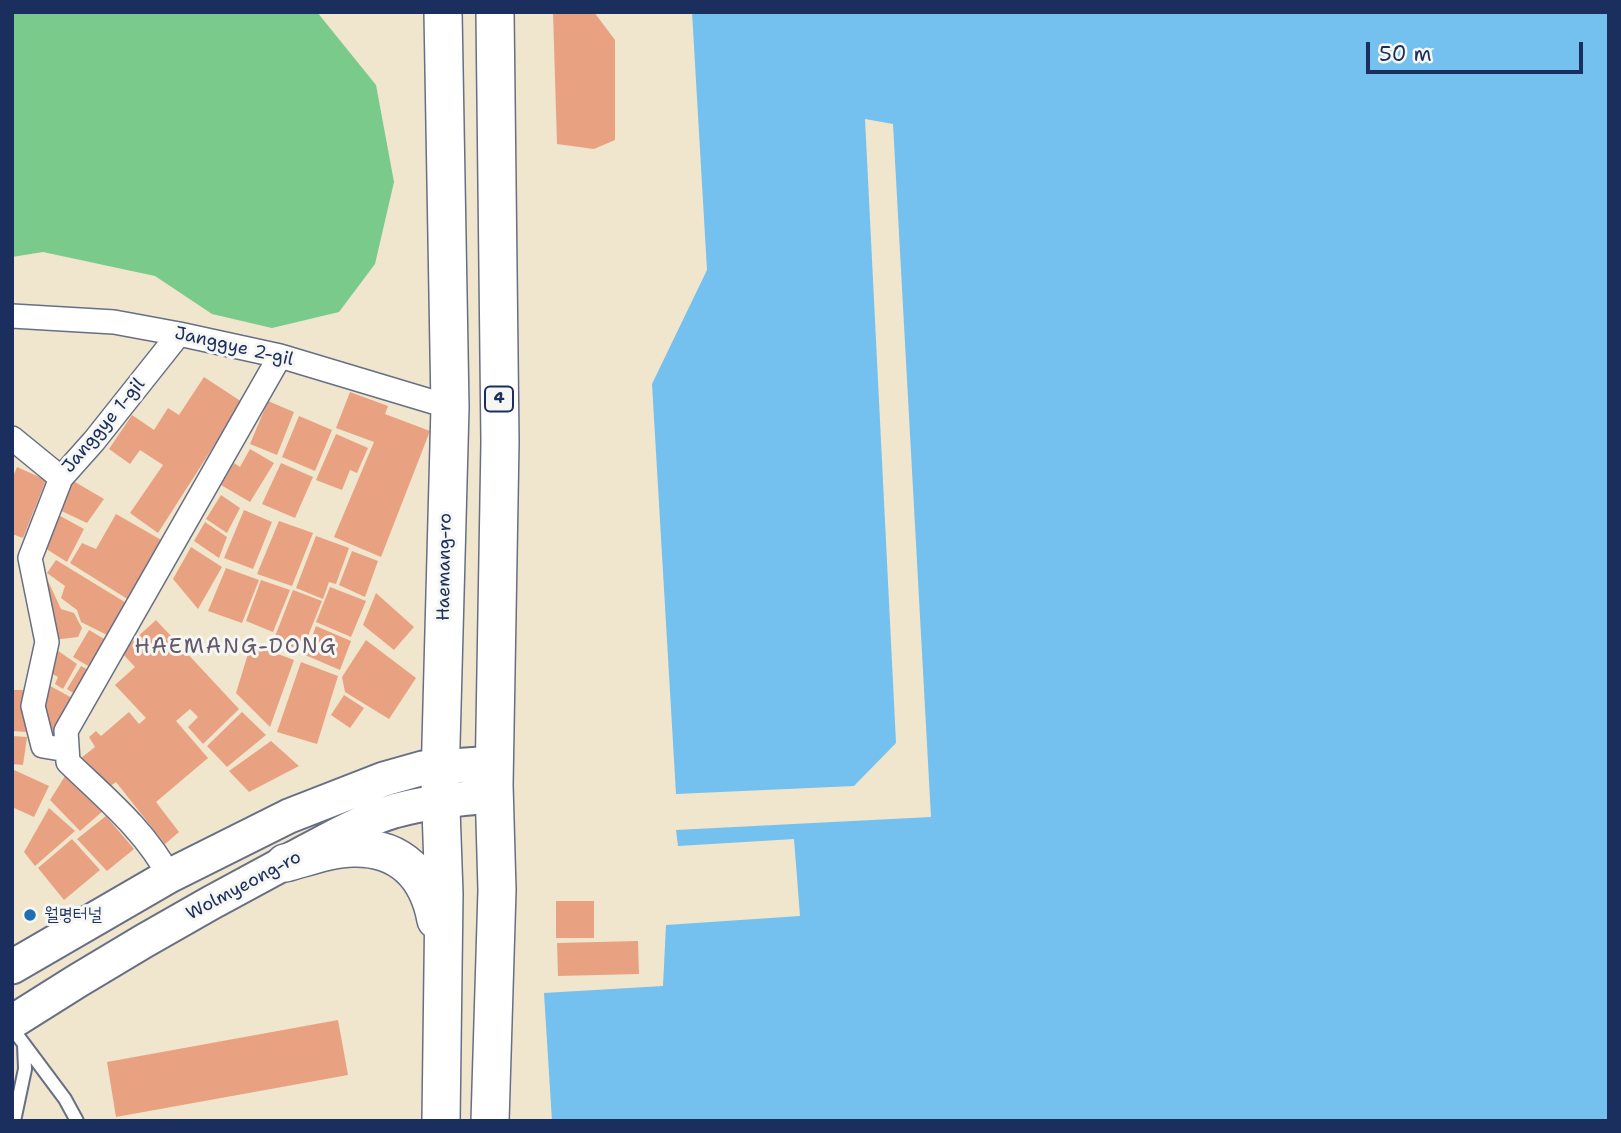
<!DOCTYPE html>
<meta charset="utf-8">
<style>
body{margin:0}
#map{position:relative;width:1621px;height:1133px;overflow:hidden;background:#f0e5cd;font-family:"Shantell Sans",sans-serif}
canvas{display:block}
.frame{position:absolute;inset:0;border:14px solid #1b2f5e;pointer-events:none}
.scale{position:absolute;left:1366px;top:42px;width:217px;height:32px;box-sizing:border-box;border:4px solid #1b2f5e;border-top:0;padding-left:9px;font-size:21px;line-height:24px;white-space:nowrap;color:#1b2f5e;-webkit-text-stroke:5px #f6f6f2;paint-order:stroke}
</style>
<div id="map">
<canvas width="1621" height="1133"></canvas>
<div class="frame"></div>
<div class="scale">50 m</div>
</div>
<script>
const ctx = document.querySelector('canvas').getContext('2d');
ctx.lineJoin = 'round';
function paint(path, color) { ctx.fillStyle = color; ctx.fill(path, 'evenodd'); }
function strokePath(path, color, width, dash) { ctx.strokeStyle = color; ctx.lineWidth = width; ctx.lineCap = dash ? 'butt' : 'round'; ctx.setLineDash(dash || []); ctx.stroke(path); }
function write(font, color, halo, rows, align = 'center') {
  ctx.font = font + ' "Shantell Sans","Poor Story",sans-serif'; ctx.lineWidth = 6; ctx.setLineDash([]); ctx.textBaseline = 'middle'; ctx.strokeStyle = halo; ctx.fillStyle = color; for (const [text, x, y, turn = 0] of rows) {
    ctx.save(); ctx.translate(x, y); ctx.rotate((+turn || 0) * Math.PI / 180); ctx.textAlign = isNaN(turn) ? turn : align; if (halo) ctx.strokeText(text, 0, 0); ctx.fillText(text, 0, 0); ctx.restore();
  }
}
paint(new Path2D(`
 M12 12H317L376 85 394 182 375 264 339 312 272 328 212 314 155 276 43 252 12 257Z`), '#79ca8b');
paint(new Path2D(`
 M692 12H1609V1121H552L544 993 663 986 666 925 800 916 794 839 678 846 676 830 931 817 893 124 865 119 896 743 854 786 676 794 652 384 707 270Z`), '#74c0ee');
paint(new Path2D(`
 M553 12H594L615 40V140L594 149 557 144Z
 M204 377 242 402 158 533 130 513 163 465 140 450 130 464 109 449 132 415 154 430 168 408 179 415Z
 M350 392 388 406 385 414 430 431 381 557 334 537 374 442 336 428Z
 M268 401 294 412 277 455 250 444Z
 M299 416 332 430 315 471 282 457Z
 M336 434 368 448 357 473 350 470 342 490 316 480Z
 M250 449 274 463 250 502 221 485 234 463 240 467Z
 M281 463 313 477 295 518 262 504Z
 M17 467 46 480 23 538 12 534V479Z
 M70 479 104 499 87 523 55 508Z
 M221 495 240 508 227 533 206 519Z
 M244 510 272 522 253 569 224 558Z
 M53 512 84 529 67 562 40 545Z
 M116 514 163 541 129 600 70 563 82 543 96 549Z
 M279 521 313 533 292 586 257 574Z
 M205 522 227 537 219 558 194 541Z
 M316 536 349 548 336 584 329 582 323 599 296 588Z
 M191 547 222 567 198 609 173 579Z
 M352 551 378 561 365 597 339 585Z
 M56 560 128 604 113 638 81 622 77 610 61 598 65 586 47 573Z
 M226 568 259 580 242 623 208 611Z
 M261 580 290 590 273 632 246 621Z
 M38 581H48L61 609 74 613 82 628 78 637 53 640Z
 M330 587 366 601 351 637 316 622Z
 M293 590 322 601 302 651 274 639Z
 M376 593 414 627 394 650 363 625Z
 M156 620 239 709 203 744 188 727 198 717 190 709 176 721 208 758 156 802 179 832 165 844 116 782 109 787 81 758 95 747 89 737 96 731 101 736 129 712 139 724 146 718 115 685 135 667 121 652Z
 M316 626 351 641 340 670 305 655Z
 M89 630 111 643 95 670 73 657Z
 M366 640 416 678 389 719 345 692 342 677Z
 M251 644 294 660 270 727 236 693Z
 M54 648 77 664 63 689 55 684 58 677 47 671Z
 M301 662 338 676 317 744 277 732Z
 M81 666 94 673 81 698 67 689Z
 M43 682 74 699 61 731 46 730Z
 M12 690H24L26 732 12 731Z
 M344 695 364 708 350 728 331 715Z
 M242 712 266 735 227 767 207 746Z
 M12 736 27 737 23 765 12 764Z
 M271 741 299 766 249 792 229 771Z
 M12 769 49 786 34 817 12 807Z
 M67 773 104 810 80 831 50 800Z
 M49 808 75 831 35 866 24 852Z
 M106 816 134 849 107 871 77 839Z
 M72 839 100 870 64 900 38 868Z
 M556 901H594V938H556Z
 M638 941 639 974 558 976 557 943Z
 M338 1020 348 1075 116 1117 107 1062Z`), '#e9a281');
const lane = new Path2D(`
 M12 1028 65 1099 77 1121
 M14 1121 25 1069 24 1044`);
const street = new Path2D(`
 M12 316 114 322 179 334 280 356 450 407
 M12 438 61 478
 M67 750 43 746 33 706 47 642 30 558 61 478 94 441 179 334
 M169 876C146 831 104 797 68 762L66 731 280 356`);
const secondary = new Path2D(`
 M12 967 169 876 289 816 384 779 423 768 495 763
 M12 1022C99 966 188 914 279 866 316 847 354 823 394 811 427 802 461 798 494 796`);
const primary = new Path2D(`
 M285 863C308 857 331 848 354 848 401 847 428 876 436 920
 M441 1121 444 894 440 781 450 407 443 12
 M490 1121 497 890 494 785 500 442 495 12`);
strokePath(lane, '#666f85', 16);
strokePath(street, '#666f85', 26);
strokePath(secondary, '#666f85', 37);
strokePath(primary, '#666f85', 40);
strokePath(lane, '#fff', 12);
strokePath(street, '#fff', 23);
strokePath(secondary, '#fff', 33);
strokePath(primary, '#fff', 37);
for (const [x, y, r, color] of [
 [30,915,7,"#1f6fb2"]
]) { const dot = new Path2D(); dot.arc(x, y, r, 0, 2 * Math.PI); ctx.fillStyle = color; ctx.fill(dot); strokePath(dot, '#f6f6f2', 2.5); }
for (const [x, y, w] of [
 [499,399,28]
]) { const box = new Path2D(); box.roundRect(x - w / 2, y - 12.5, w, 25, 5); ctx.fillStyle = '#f6f6f2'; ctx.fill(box); strokePath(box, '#1b2f5e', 2); }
write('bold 16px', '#1b2f5e', null, [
 ["4",499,399]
]);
write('18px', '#1b2f5e', '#f6f6f2', [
 ["Janggye 2-gil",234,347,13],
 ["Janggye 1-gil",104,426,-50],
 ["Haemang-ro",445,567,-89],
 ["Wolmyeong-ro",244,886,-28]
]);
write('18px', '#1b2f5e', '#f6f6f2', [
 ["월명터널",44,915]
], 'left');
ctx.letterSpacing = '2px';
write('21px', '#63576a', '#f6f6f2', [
 ["HAEMANG-DONG",236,648]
]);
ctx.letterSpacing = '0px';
</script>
